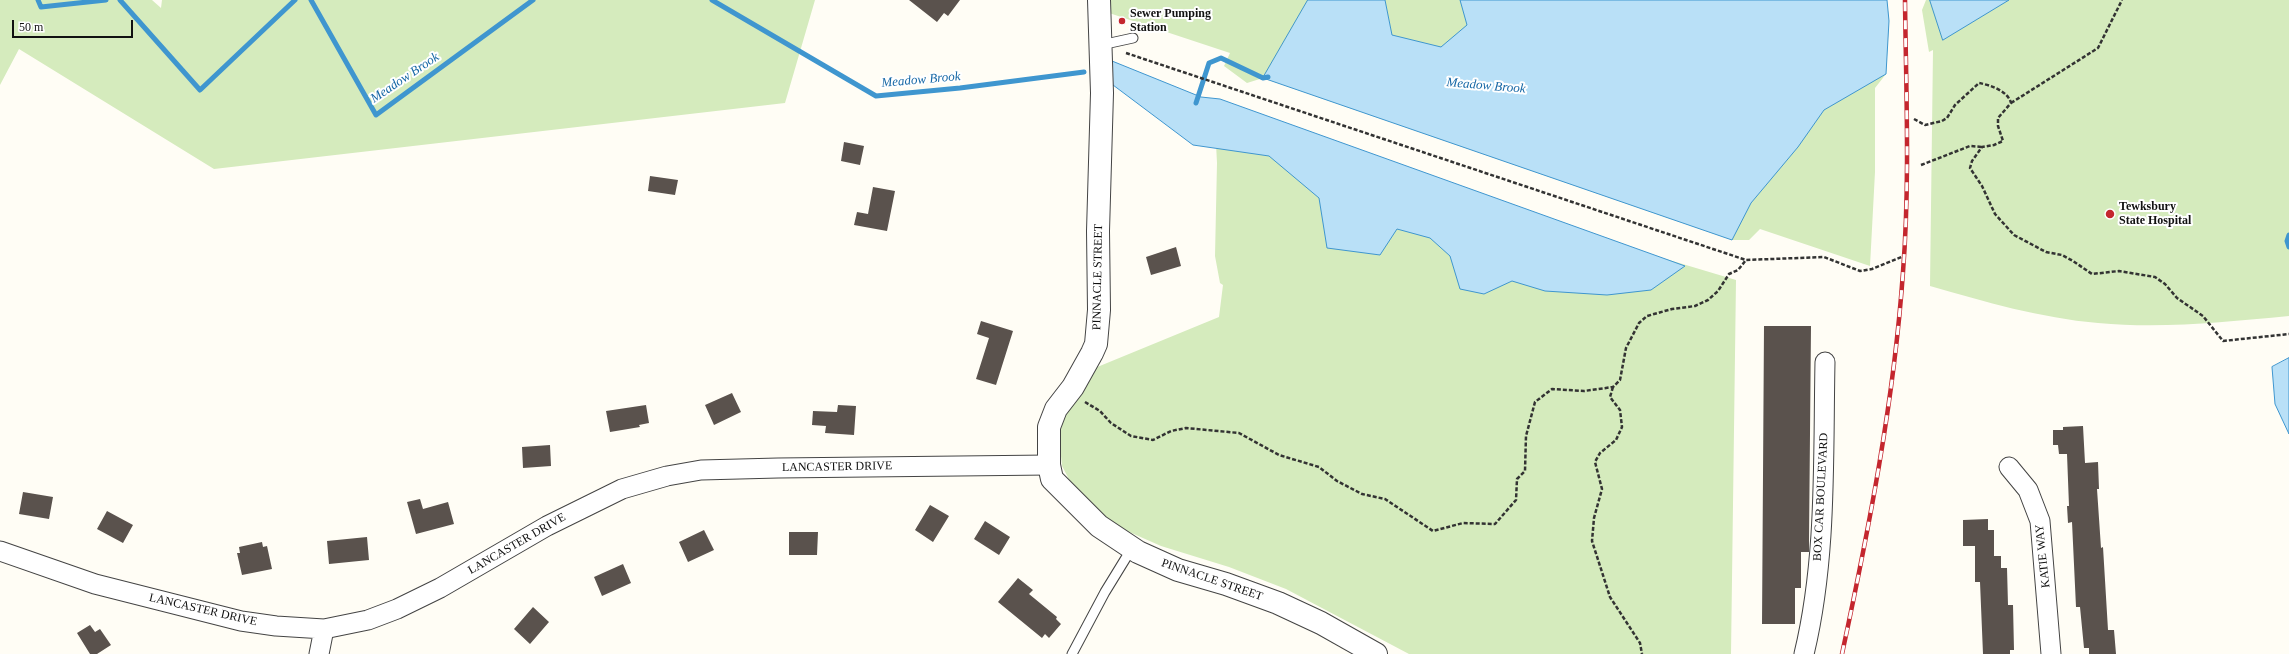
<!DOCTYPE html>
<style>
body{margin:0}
#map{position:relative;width:2289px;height:654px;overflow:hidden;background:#fffdf5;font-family:"Times New Roman",serif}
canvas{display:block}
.scale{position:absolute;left:12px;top:20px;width:121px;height:18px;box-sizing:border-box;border:2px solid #111;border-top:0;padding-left:5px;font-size:12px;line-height:14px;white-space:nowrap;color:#111;-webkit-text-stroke:3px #fff;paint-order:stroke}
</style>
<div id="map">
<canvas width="2289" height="654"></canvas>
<div class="scale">50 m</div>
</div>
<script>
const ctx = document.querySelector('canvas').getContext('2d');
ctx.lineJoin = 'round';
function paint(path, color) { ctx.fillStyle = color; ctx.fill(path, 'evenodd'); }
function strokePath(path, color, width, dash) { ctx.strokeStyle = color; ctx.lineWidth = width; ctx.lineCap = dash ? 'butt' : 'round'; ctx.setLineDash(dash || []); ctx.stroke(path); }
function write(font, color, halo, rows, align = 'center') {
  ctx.font = font + ' "Times New Roman",serif'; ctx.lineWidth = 4; ctx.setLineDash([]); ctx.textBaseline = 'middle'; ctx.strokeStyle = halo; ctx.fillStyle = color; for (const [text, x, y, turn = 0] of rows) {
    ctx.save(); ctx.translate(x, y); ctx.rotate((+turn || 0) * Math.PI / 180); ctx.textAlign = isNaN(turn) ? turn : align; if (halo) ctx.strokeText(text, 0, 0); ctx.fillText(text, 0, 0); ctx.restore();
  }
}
paint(new Path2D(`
 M0 0H152L161 8 162 0H815L785 103 214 169 19 49 0 85Z
 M1102 0H1887L1889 21 1886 74 1875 88V172L1870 266 1760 229 1749 240H1732L1263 78 1247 83 1224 66 1230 53 1103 11Z
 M1926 0H2289V316C2225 322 2162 329 2098 323 2040 318 1986 302 1930 286L1933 50 1929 52 1922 10Z
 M1215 124 1736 280 1731 654H1409L1286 589 1229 567 1161 546 1127 531 1105 518 1072 485 1062 466 1059 436 1065 413 1090 370 1219 317 1223 285 1220 283 1215 256 1217 163Z`), '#d5ebbd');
const water = new Path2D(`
 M1308 0H1385L1392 35 1441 47 1467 25 1460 0H1887L1889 21 1886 74 1824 110 1798 147 1751 203 1732 240 1263 78Z
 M1930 0H2009L1943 40Z
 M1112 61 1201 97 1220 99 1685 266 1651 290 1607 295 1545 291 1512 281 1484 294 1460 289 1450 256 1430 238 1397 229 1380 255 1327 248 1319 198 1269 156 1193 145 1113 85Z
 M2289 358V434L2275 404 2272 367Z`);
paint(water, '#b9e0f7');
strokePath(water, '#3f96cf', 1);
strokePath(new Path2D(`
 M38 0 41 7 106 0
 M120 0 200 90 295 0
 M311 0 376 115 533 0
 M712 0 876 96 960 88 1084 72
 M1196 103 1209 63 1221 58 1263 78 1268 77
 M2289 235 2287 241 2289 247`), '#3f96cf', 5);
paint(new Path2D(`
 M909 0H960L948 16 944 13 937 22Z
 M844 142 864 146 860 165 841 161Z
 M650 176 678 180 675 195 648 191Z
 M873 187 895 191 887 231 854 225 857 212 868 214Z
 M1176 247 1181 266 1151 275 1146 257Z
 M981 321 1013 331 996 385 976 379 989 338 977 334Z
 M1764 326H1811L1809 541V552H1801V588H1795V624H1762Z
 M732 393 741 412 714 425 705 405Z
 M646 405 649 423 639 425 640 427 610 432 606 411Z
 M838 405 856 406 854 435 825 433 826 426 812 425 813 411 837 412Z
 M2083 426 2085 463 2098 462 2099 489H2097L2101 548 2103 547 2108 630H2114L2116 654H2089V648H2084L2080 607H2076L2072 522 2068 523 2067 506H2069L2067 454H2059L2058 445H2053V430H2063V427Z
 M550 445 551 466 523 468 522 447Z
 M23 492 53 497 49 519 19 514Z
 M420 499 423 509 448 502 454 524 416 534 407 502Z
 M930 505 949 516 933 542 915 530Z
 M107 511 133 525 123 543 97 529Z
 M1988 519V530H1994V556H2001V568H2007L2008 605H2013L2014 650H2010V654H1983L1980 582H1975V546H1963V520Z
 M985 521 1010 537 999 555 974 539Z
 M704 530 714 550 688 562 679 542Z
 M789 532H818L817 555H789Z
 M367 537 369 560 329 564 327 541Z
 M262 542 263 547 267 546 272 569 242 575 237 553H240L239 547Z
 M623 564 631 583 602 596 594 577Z
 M1018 578 1033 590 1029 594 1057 617 1056 619 1061 624 1049 638 1045 634 1042 638 998 602Z
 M533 607 549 622 530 644 514 629Z
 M90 625 95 632 100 629 111 645 97 654H90L77 633Z`), '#5a524d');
const service = new Path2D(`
 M1101 45 1133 38
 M1072 654 1105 592 1132 548`);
const minor = new Path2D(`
 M2009 467 2028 490 2040 521 2051 654
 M0 551 95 584 241 621 276 626 324 629 368 620 397 609 440 588 547 526 622 489 667 476 701 470 778 468 1049 465
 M319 654 324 629
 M1804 654C1827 559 1823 459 1825 362`);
const tertiary = new Path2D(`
 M1099 0 1102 93 1098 231 1099 310 1096 344 1092 353 1073 387 1056 409 1049 427V465L1052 479 1099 526 1138 552 1178 570 1226 584 1278 603 1321 623 1376 654`);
strokePath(service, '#444', 11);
strokePath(minor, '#444', 21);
strokePath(tertiary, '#444', 24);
strokePath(new Path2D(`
 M1126 53 1746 260 1824 257 1860 271 1872 269 1904 256
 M2011 103 2098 48 2122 0
 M1914 119 1925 125 1942 121 1947 118 1955 105 1979 83C1990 85 2008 91 2011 103L1998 118V126L2003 141 1994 145 1982 147 1972 161 1970 168 1982 186 1995 214 2014 235 2046 252 2062 255 2073 261 2092 274 2119 271 2155 277 2165 284 2177 298 2203 316 2223 341 2289 334
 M1921 165 1970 146 1982 147
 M1613 387 1610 397 1620 410 1622 427 1616 440 1600 453 1595 462 1602 489 1594 518 1592 541 1610 597 1640 643 1642 654
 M1085 402 1100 411 1111 423 1131 436 1153 440 1171 431 1186 428 1239 433 1279 455 1319 467 1337 481 1362 494 1385 499 1433 531 1463 523 1495 524 1516 500 1517 479 1525 471 1526 436 1535 402 1552 389 1584 391 1613 387 1620 380 1626 348 1639 323 1647 316 1672 309 1695 306 1708 300 1718 291 1729 274 1738 270 1746 260`), '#333', 2.5, [4, 2]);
strokePath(service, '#fff', 9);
strokePath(minor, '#fff', 19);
strokePath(tertiary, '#fff', 22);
const rail = new Path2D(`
 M1842 654C1869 528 1894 401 1903 272 1910 181 1906 90 1905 0`);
strokePath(rail, '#c4262e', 4.5);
strokePath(rail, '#fff', 3, [9]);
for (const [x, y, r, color] of [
 [1122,21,4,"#c4262e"],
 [2110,214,5,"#c4262e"]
]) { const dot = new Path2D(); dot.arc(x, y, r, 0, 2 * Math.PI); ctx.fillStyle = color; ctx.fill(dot); strokePath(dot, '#fff', 1.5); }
write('bold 12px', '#111', '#fff', [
 ["Sewer Pumping",1130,14],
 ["Station",1130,28],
 ["Tewksbury",2119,207],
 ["State Hospital",2119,221]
], 'left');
write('12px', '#111', '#fff', [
 ["PINNACLE STREET",1098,277,-89],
 ["LANCASTER DRIVE",837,467,-1],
 ["BOX CAR BOULEVARD",1821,497,-87],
 ["LANCASTER DRIVE",517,544,-30],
 ["KATIE WAY",2043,556,-96],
 ["PINNACLE STREET",1212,580,19],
 ["LANCASTER DRIVE",203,610,13]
]);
write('italic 13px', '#1768a6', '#fff', [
 ["Meadow Brook",405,78,-34],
 ["Meadow Brook",921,80,-5],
 ["Meadow Brook",1486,86,5]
]);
</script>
